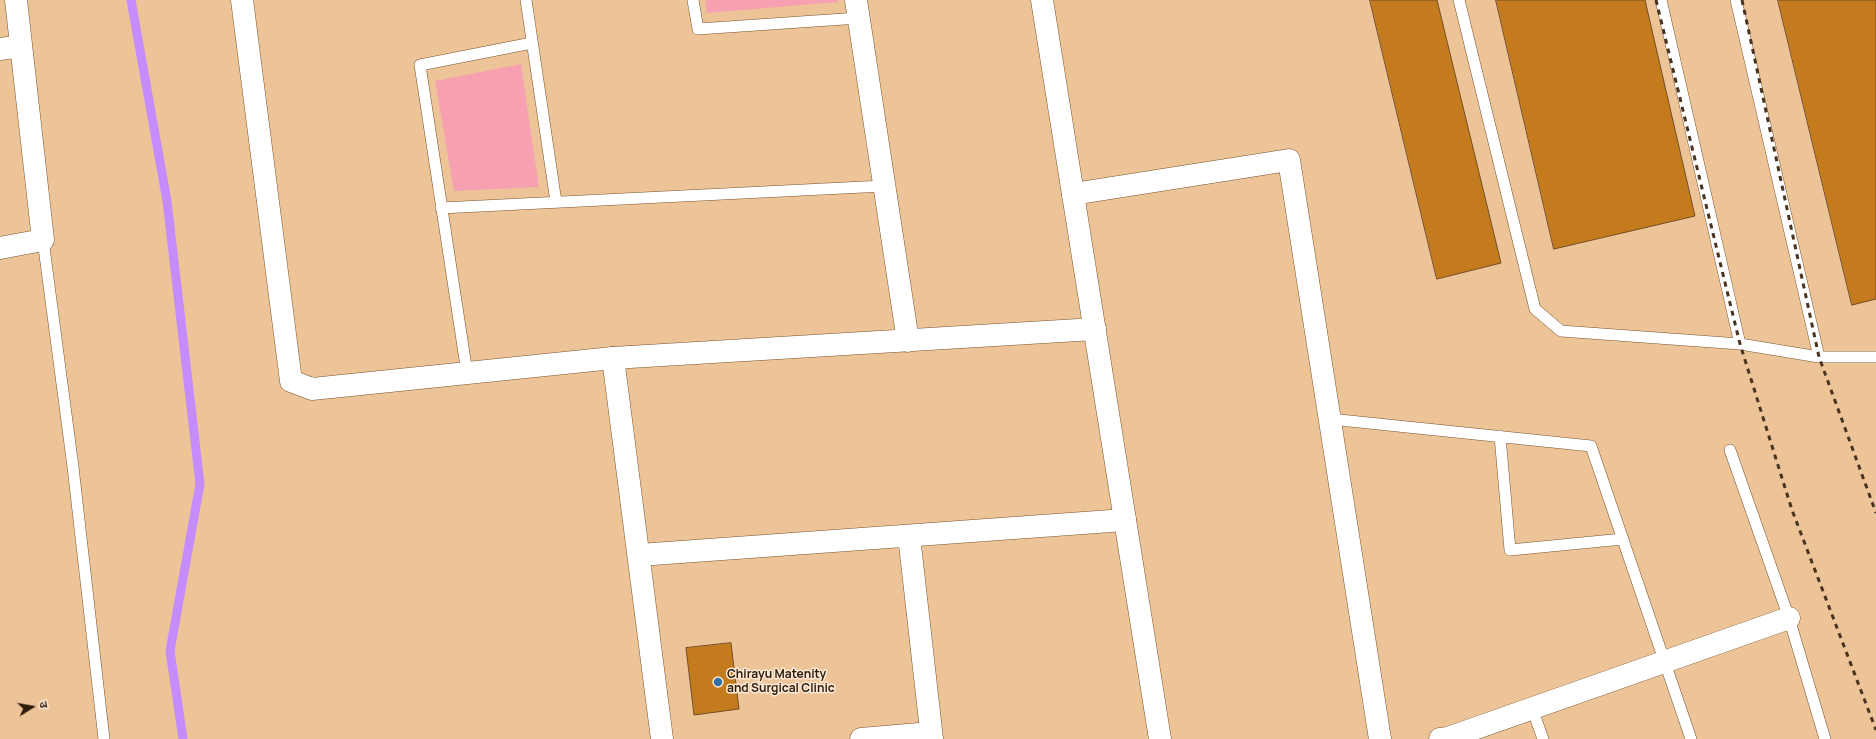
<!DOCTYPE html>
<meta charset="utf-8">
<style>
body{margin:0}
#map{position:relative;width:1876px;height:739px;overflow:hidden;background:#edc398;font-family:Manrope,"Noto Sans Devanagari",sans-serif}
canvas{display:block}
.north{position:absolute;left:12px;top:687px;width:40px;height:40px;-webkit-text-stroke:3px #fee8d3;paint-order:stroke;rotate:79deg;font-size:11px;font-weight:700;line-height:16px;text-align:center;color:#2c1c0c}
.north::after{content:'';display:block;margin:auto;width:14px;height:18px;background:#2c1c0c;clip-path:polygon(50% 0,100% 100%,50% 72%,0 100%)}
</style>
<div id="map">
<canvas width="1876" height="739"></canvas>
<div class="north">उ</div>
</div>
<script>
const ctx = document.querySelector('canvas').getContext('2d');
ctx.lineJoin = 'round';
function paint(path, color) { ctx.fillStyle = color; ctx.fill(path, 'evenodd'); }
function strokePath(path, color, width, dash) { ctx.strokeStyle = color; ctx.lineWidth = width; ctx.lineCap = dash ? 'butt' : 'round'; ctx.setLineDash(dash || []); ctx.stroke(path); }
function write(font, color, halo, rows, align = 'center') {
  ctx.font = font + ' Manrope,sans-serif'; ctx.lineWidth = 3; ctx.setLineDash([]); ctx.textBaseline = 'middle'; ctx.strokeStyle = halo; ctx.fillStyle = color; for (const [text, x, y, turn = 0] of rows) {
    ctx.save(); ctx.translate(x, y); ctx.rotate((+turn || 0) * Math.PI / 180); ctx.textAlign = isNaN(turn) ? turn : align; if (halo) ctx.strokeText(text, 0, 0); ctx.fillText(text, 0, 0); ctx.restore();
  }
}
paint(new Path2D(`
 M705 0H838V2L707 13Z
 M521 64 539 187 454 191 435 81Z`), '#f6a0b2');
strokePath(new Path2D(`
 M131 0 167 201 200 484 170 651 183 739`), '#c68cfd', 9);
const building = new Path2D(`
 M1370 0H1437L1501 263 1437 279Z
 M1496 0H1645L1695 216 1554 249Z
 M1778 0H1876V299L1852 305Z
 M731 643 739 709 694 715 686 648Z`);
paint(building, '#c47b1d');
strokePath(building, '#734e26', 1);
const lane = new Path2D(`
 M526 0 556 202
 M693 0 698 29 859 18
 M1459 0 1535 309 1561 331 1740 344 1819 357H1876
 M1661 0 1740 344
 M1736 0 1819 357
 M441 208 884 186
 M43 240 73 467 104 739
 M467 373 420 65 532 43
 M1330 419 1591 446 1691 739
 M1500 436 1510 550 1623 539
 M1730 450 1789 618 1825 739
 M1532 708 1543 739`);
const street = new Path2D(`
 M856 0 908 341
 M0 49 21 46
 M1073 194 1289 160 1380 739
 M0 248 43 240 16 0
 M613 358 1095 329
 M909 536 932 739
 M639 555 1125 520
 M861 739 931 733
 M1440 739 1448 738 1789 618`);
const secondary = new Path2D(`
 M242 0 291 381 312 389 613 358 662 739
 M1042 0 1160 739`);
strokePath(lane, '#78532c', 12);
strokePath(street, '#78532c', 23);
strokePath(secondary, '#78532c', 23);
strokePath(lane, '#fff', 11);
strokePath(street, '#fff', 22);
strokePath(secondary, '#fff', 22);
strokePath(new Path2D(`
 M1656 0 1740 344 1792 510 1876 730
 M1742 0 1819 357 1876 513`), '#483420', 3, [5, 5]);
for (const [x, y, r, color] of [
 [718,682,5,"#3173a9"]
]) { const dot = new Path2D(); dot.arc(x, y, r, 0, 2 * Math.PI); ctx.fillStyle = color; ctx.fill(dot); strokePath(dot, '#fee8d3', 1.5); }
write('bold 12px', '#2c1c0c', '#fee8d3', [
 ["Chirayu Matenity",727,675],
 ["and Surgical Clinic",727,689]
], 'left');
</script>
